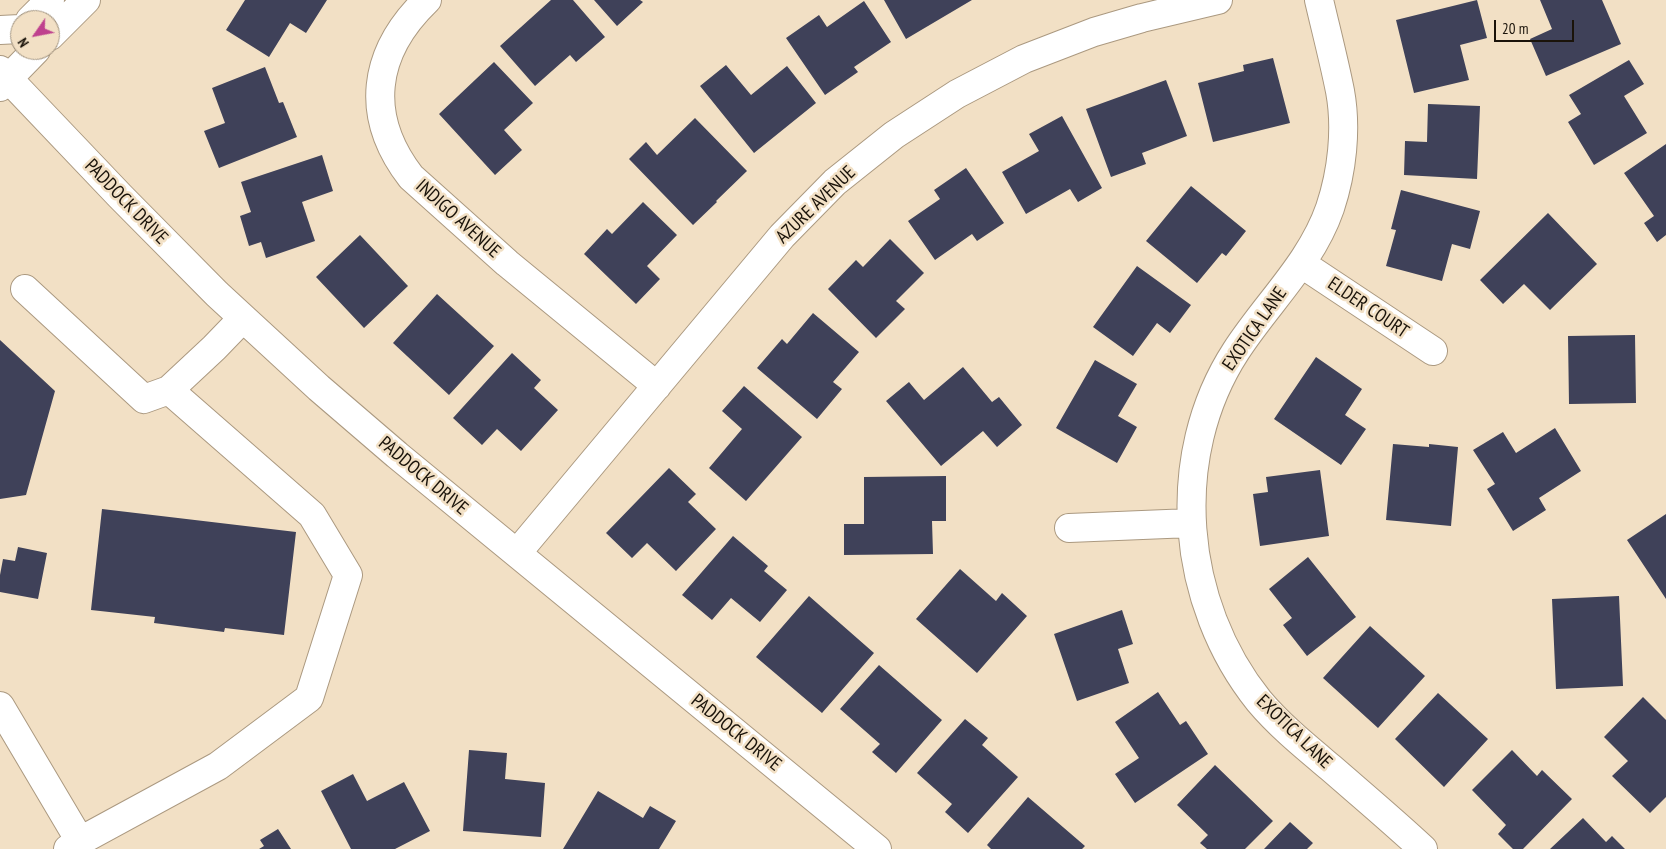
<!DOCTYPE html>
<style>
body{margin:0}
#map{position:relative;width:1666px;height:849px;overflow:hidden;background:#f2e0c5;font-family:"PT Sans Narrow",sans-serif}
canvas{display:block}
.north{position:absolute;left:10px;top:10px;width:50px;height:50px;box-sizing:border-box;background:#f2e0c5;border:1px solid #9c8e7a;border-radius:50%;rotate:237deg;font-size:14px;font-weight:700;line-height:20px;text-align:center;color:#1a130a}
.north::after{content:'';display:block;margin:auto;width:18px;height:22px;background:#bf418e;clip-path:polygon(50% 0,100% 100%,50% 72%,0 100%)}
.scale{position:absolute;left:1494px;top:20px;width:80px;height:22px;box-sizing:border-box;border:2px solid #1a130a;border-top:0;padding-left:6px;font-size:15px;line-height:18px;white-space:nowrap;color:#1a130a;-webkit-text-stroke:4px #f2e0c5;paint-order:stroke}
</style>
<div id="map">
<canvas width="1666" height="849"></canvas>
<div class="north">N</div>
<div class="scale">20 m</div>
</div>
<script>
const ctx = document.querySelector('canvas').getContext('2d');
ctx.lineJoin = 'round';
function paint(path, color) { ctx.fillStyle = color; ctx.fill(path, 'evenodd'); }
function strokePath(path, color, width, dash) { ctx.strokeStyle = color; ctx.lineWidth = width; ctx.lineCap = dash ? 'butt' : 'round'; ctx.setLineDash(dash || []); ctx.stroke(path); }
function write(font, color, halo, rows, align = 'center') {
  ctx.font = font + ' "PT Sans Narrow",sans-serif'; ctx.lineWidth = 5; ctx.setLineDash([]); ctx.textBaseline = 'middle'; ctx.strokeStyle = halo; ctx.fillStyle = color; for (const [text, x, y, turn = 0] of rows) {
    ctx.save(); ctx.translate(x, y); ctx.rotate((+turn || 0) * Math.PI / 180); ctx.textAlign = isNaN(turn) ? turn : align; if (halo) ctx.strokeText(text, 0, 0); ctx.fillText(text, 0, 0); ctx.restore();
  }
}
paint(new Path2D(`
 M245 0H327L306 33 290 23 269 57 226 30Z
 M551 0H573L605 37 576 62 570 55 535 86 500 46Z
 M594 0H640L643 2 617 26Z
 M884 0H972L906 39Z
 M1477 0 1487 38 1460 45 1469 80 1414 93 1396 20Z
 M1540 0H1602L1621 44 1546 76 1530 39 1552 29Z
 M864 1 891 42 854 67 858 72 825 95 786 38 819 15 827 27Z
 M1273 58 1290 123 1213 142 1198 83 1244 71 1243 65Z
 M1629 60 1644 84 1624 96 1647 133 1594 165 1568 122 1581 114 1569 95Z
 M494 62 533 103 504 130 522 150 495 175 439 114Z
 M726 65 751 95 787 66 816 103 754 153 700 86Z
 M265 67 279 103 283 102 297 137 219 168 204 131 225 123 212 88Z
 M1166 80 1187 136 1142 153 1146 164 1111 177 1086 109Z
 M1428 104 1480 106 1477 179 1404 175 1405 141 1427 142Z
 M1062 116 1102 188 1078 202 1070 189 1026 214 1002 172 1039 151 1029 134Z
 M695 118 747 171 716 201 717 202 693 225 629 159 646 142 657 155Z
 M1666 144V235L1657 242 1644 223 1654 216 1624 173Z
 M322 155 333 191 302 202 315 241 266 258 261 242 249 246 240 216 251 212 241 182Z
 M966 168 1004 223 977 241 972 234 935 260 908 221 940 199 934 190Z
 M1191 186 1246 231 1226 256 1222 253 1197 283 1146 241Z
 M1401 190 1480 211 1470 249 1452 244 1442 281 1386 266 1396 230 1391 229Z
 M643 202 677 235 647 266 660 279 636 304 584 254 607 229 612 234Z
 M1548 213 1597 264 1550 310 1524 284 1503 304 1480 280Z
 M360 235 408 286 364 328 316 277Z
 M890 239 924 273 896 301 905 309 876 338 828 289 856 260 863 267Z
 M1137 266 1191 305 1170 333 1157 323 1133 356 1093 327Z
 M437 294 494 346 449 395 393 343Z
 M813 313 859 352 833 382 842 389 817 419 757 368 782 339 787 344Z
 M1635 335 1636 403 1569 404 1568 336Z
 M0 340 55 391 26 495 0 499Z
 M512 353 541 380 534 388 558 410 521 451 497 429 482 445 453 418Z
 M1316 357 1362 389 1345 415 1366 429 1341 465 1274 419Z
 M1095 360 1137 384 1118 416 1137 427 1117 463 1056 428Z
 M963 367 992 402 999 397 1022 425 997 447 983 431 941 466 886 401 909 382 924 400Z
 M744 386 802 437 746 501 709 468 742 429 722 411Z
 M1555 428 1581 471 1539 498 1546 510 1513 531 1487 489 1495 484 1473 450 1503 432 1516 453Z
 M1393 444 1429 447V444L1458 447 1451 526 1386 520Z
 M669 468 696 494 688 502 716 529 676 571 647 543 632 558 606 533Z
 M1320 470 1329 536 1260 546 1253 494 1268 492 1266 477Z
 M946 476V521H932L933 554 844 555V524H864V477Z
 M102 509 296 532 284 635 225 628 224 632 154 623 155 617 91 610Z
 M1666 514V599L1627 540Z
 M733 536 768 566 764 571 787 590 760 622 731 598 712 620 682 595Z
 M18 547 47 553 38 599 0 592V575L3 559 15 561Z
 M1308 557 1356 617 1307 656 1283 625 1292 618 1269 589Z
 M960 569 996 601 1002 593 1027 616 977 673 916 619Z
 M809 596 874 653 822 713 756 657Z
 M1619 596 1623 686 1556 689 1552 599Z
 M1122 610 1133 644 1118 649 1129 683 1077 701 1054 634Z
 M1370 626 1425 676 1378 728 1323 678Z
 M879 665 942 720 896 773 872 752 880 744 840 709Z
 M1158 692 1180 725 1186 721 1208 754 1135 803 1115 774 1139 758 1115 722Z
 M1438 693 1488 739 1444 787 1395 739Z
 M1643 697 1666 720V797L1650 813 1612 776 1628 761 1604 737Z
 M965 719 988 738 982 745 1018 777 968 833 945 812 952 804 917 773Z
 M469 750 507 753 505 779 545 783 541 837 463 831Z
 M1512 750 1537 776 1542 770 1572 799 1523 849H1513L1498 834 1506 825 1472 790Z
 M1215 765 1273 821 1245 849H1207L1200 843 1208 835 1177 805Z
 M353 774 367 801 404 782 430 831 395 849H351L321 791Z
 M598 791 643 818 650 806 676 821 659 849H563Z
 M1028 797 1085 846 1082 849H991L987 845Z
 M1583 818 1606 842 1612 836 1625 849H1550Z
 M1290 822 1313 843 1307 849H1264Z
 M278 829 291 849H259L264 846 260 840Z`), '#3f4159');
const minor = new Path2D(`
 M427 0C372 53 364 116 411 177L507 263 657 386
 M1319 0C1326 30 1334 61 1340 91 1347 129 1342 172 1330 208 1311 263 1267 303 1236 351 1167 457 1181 604 1259 701 1280 726 1306 747 1331 768 1362 795 1393 821 1423 849
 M30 20 50 0
 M0 30 20 29
 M50 36 86 0
 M0 70 120 196 217 294 319 388 397 455 877 849
 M0 87 36 50
 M1302 264 1433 351
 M25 289 144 399 169 390
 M1069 528 1191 523
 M517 553 782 236 835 182 894 135 957 94 1024 59 1094 32 1142 18 1218 0
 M0 706 80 841
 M68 849 80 841 218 766 309 698 348 575 312 515 169 390 214 348 243 318`);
strokePath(minor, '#ab9980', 30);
strokePath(minor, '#fff', 28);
write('19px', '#1a130a', '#f2e0c5', [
 ["PADDOCK DRIVE",126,202,46],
 ["AZURE AVENUE",816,205,-44],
 ["INDIGO AVENUE",458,219,42],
 ["ELDER COURT",1368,308,34],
 ["EXOTICA LANE",1255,329,-55],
 ["PADDOCK DRIVE",423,476,40],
 ["EXOTICA LANE",1294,732,44],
 ["PADDOCK DRIVE",736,733,39]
]);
</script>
